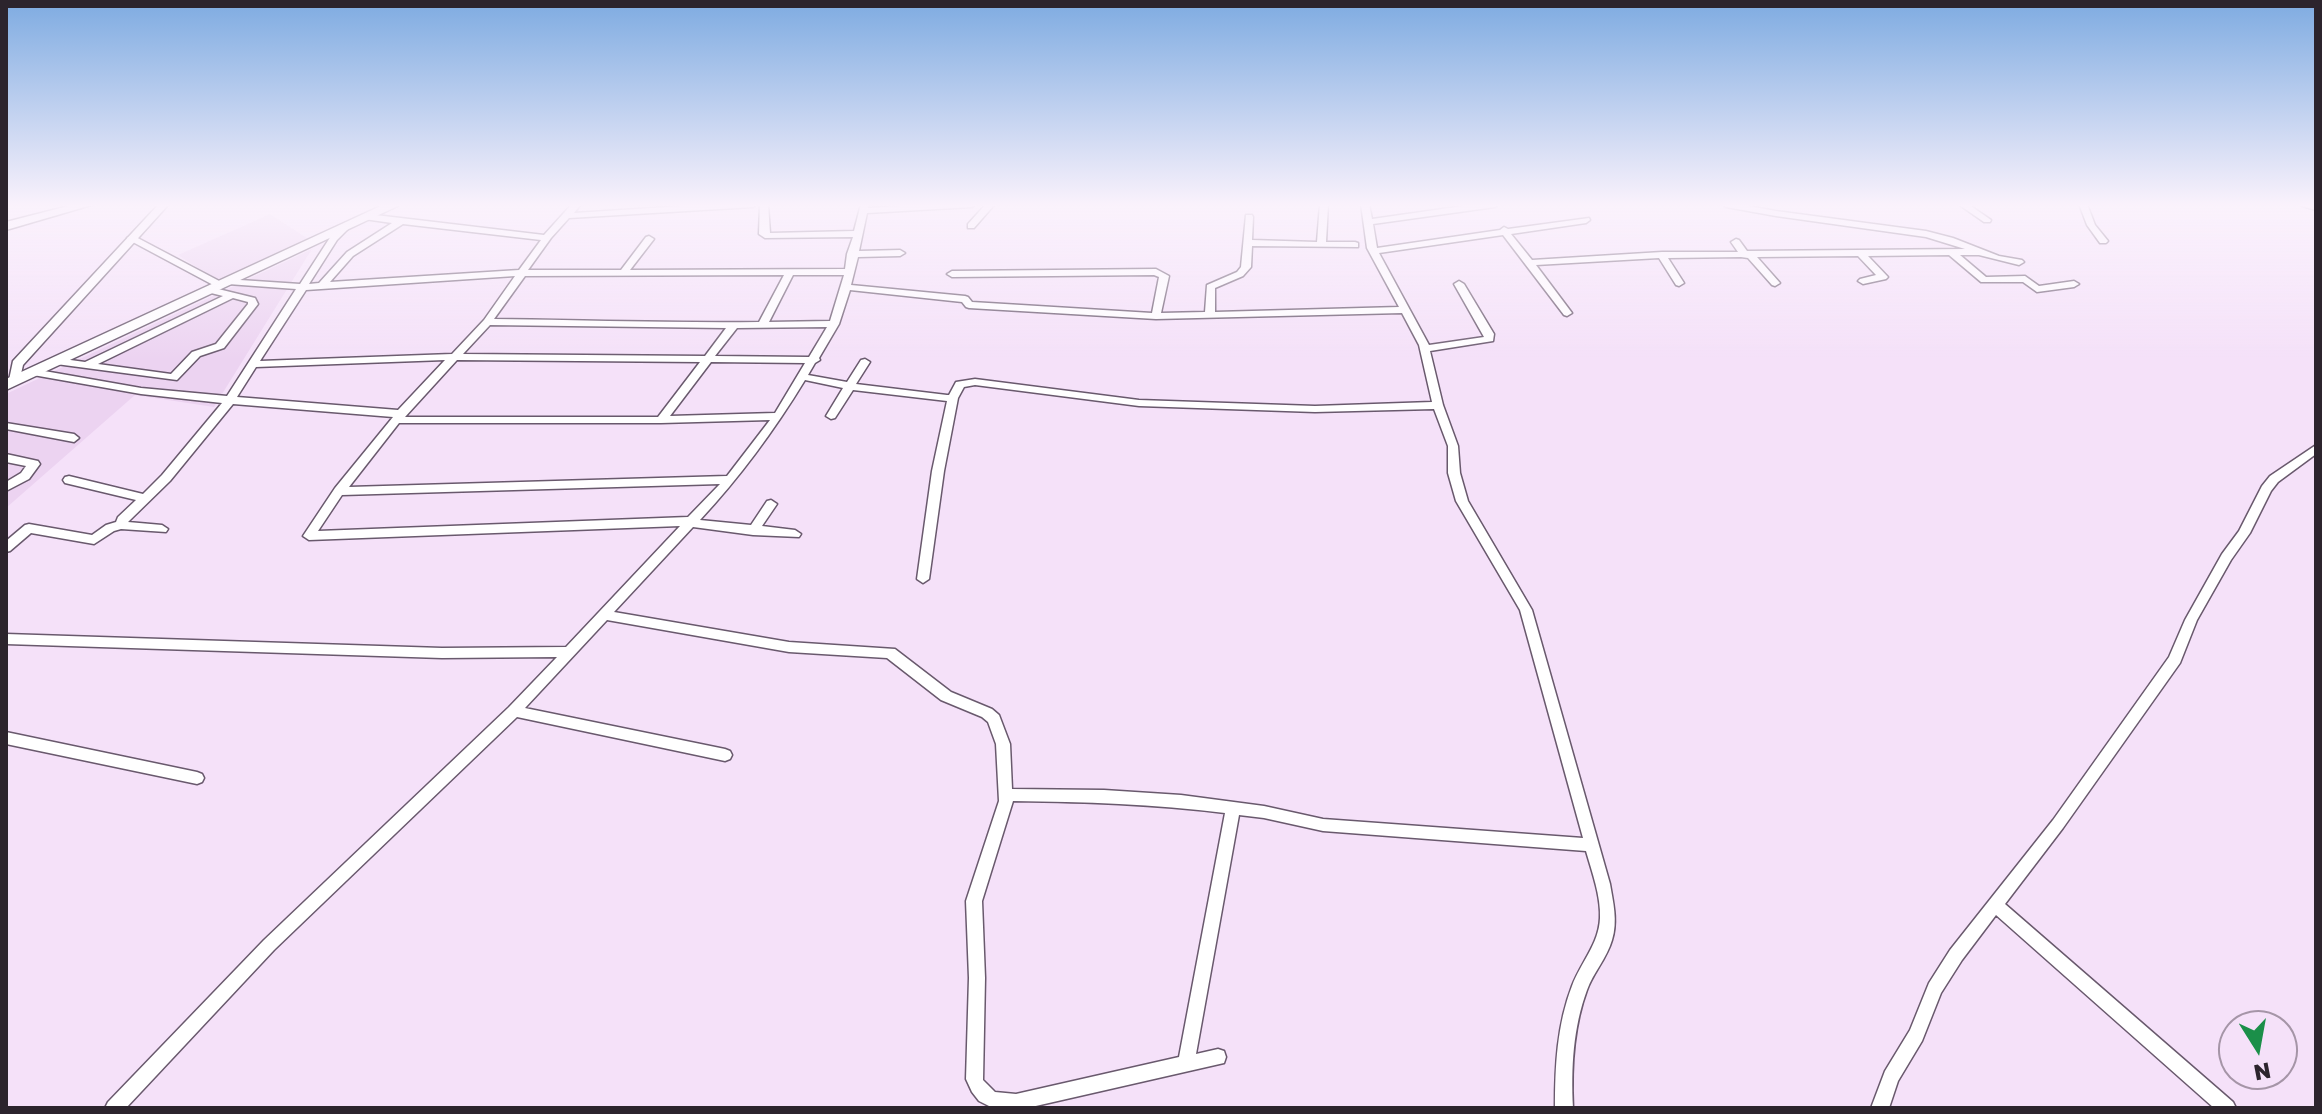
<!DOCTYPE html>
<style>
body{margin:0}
#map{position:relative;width:2322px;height:1114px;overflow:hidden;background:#f5e1f9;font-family:"Golos Text",sans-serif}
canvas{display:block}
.frame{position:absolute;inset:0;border:8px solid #2c242d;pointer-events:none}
.north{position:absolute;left:2218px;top:1010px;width:80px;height:80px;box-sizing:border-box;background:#f5e1f9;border:2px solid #a595a7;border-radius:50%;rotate:169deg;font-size:22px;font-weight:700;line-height:32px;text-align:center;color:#2c242d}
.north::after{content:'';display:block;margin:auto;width:28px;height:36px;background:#1b8f49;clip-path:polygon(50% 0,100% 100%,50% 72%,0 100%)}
</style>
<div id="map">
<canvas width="2322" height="1114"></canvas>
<div class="frame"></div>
<div class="north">N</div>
</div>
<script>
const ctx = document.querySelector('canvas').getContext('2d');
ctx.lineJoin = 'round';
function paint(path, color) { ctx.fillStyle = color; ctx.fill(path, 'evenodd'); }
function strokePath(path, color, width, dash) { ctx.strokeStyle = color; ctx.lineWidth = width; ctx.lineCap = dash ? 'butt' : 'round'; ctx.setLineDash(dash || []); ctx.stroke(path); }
paint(new Path2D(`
 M270 214 310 240 219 282 178 255Z
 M312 249 214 407 135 395 6 508V394Z`), '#ecd3f1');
const minor = new Path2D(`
 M572 204H581L574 213 714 204H757L753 207 569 218 551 238 528 270H621L646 237 649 236 654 239 630 270 845 269 847 254 853 237 765 238 759 234 760 204H768L770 233 854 231 861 204H869L868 208 933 204H976L972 207 867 213 859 251 900 250 905 253 900 256 858 257 851 285 965 296 968 297 972 302 1152 313 1159 277 1154 275 952 277 947 274 952 271 1156 269 1169 276 1161 313 1205 312 1207 285 1237 272 1241 267 1246 215H1252L1253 217 1252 240 1317 242 1320 204H1328L1326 242H1355L1358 243V247L1252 246 1251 267 1243 276 1215 288V312L1399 307 1367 248 1361 204H1369L1372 219 1477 204H1499L1495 207 1373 224 1377 248 1500 230 1504 227 1508 229 1589 218 1590 220 1586 223 1511 234 1532 260 1662 252H1738L1731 242 1736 239 1739 240 1747 251 1965 249 1926 237 1776 216 1726 207 1722 204H1738L1776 211 1926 231 1953 238 1999 256 2022 260 2024 262 2019 265 1979 255H1960L1986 277 2025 276 2039 286 2074 281 2079 284 2074 287 2037 292 2023 282H1981L1949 255 1868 256 1888 277 1886 279 1863 284 1858 281 1860 279 1876 275 1858 256 1757 257 1780 283 1775 286 1772 285 1748 258 1741 257 1668 258 1684 283 1679 286 1676 285 1659 258 1536 265 1572 313 1567 316 1564 315 1503 235 1379 253 1429 345 1484 337 1454 284 1459 281 1464 284 1494 334 1493 341 1430 351 1443 405 1458 446 1460 473 1468 501 1532 610 1610 884C1613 902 1618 921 1612 940 1607 958 1593 973 1587 990 1573 1028 1571 1068 1573 1108H1555C1555 1066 1557 1025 1572 986 1581 962 1599 944 1600 918 1601 896 1592 872 1586 851L1323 831 1264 818 1239 815 1196 1054 1218 1049 1224 1051 1226 1057 1224 1063 1027 1108H993L979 1101 972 1092 966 1079 969 978 966 901 999 801 996 744 988 722 982 717 941 700 887 658 789 652 607 620 525 708 725 749 730 751 732 755 730 759 725 761 517 717 274 950 126 1108H105L108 1102 264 940 509 707 557 657 442 658 6 644V634L442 648 566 647 680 526 309 540 303 536 335 488 393 417 233 404 170 481 128 522 162 525 168 529 166 532 121 529 114 531 94 544 31 533 10 551 6 552V541L25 525 29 524 92 535 106 525 116 522 118 517 136 500 65 483 63 480 65 477 69 476 143 494 162 475 222 403 141 394 33 375 28 372 33 369 141 388 227 396 296 289 228 284 225 283V279L300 284 331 236 345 223H351L352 225 337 240 309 284 319 283 347 252 392 223 364 219 363 217 367 214 544 235ZM403 224 541 240 519 270 330 282 353 256ZM784 275 759 322C671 323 583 320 494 319L525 276ZM793 275H844L830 321 769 322ZM515 276 484 320 452 354 260 361 306 290ZM850 290 962 302 966 307 969 308 1156 319 1402 313 1419 345 1432 402 1315 406 1139 400 975 379 956 382 949 395H947L856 384 870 362 865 359 861 360 847 382 808 375 815 363 820 360 819 358 839 324ZM490 325 726 328 705 356 463 354ZM827 327 809 357 715 356 737 328ZM445 360 398 410 237 397 256 367ZM457 360 700 362 658 417H405ZM711 362 805 363 775 413 670 416ZM805 380 843 388 826 416 831 419 835 418 853 390 947 401 932 471 917 579 923 583 929 579 944 471 958 398 964 387 975 385 1139 406 1315 412 1434 409 1448 446V473L1456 501 1520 610 1583 838 1323 819 1264 806 1181 795 1104 790 1012 789 1010 744 999 715 992 709 951 692 895 649 789 642 614 612 693 527 753 535 799 537 801 534 795 530 762 526 777 504 771 500 767 501 751 525 700 520C740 477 774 431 805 380ZM770 420 727 476 349 487 399 423H661ZM720 484 688 517 318 531 342 495ZM1013 801C1084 802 1154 804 1225 813L1179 1057 1016 1094 995 1092 983 1080 985 978 982 901Z
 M986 204H995L974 228H968V224Z
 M1958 204H1968L1991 220 1990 222H1984Z
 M2079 204H2087L2095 225 2108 241 2106 243H2100L2087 225Z
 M2301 204H2316V210L2302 206Z
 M132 235 223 283 225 285 220 288 217 287 129 240 127 238Z
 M210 287 255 298 258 304 224 348 200 356 177 380 56 364 51 361 56 358 85 362 223 296 207 292V288ZM233 298 248 302V304L216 344 192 352 171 374 98 364Z
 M6 423 74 434 79 438 74 442 6 429Z
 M2316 445V454L2278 482 2271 491 2250 533 2231 560 2197 620 2180 663 2063 828 2005 904 2233 1102 2236 1108H2214L1996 915 1962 960 1941 993 1922 1041 1898 1081 1889 1108H1871L1885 1071 1910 1030 1929 983 1950 950 2053 820 2169 657 2185 620 2222 554 2239 531 2262 486 2270 476Z
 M6 454 38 461 40 464 29 479 6 491V482L21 473 26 466 6 462Z
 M6 732 197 772 202 774 204 778 202 782 197 784 6 744Z`);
const tertiary = new Path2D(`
 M159 204H169L23 365 19 383H11L9 380 13 361Z`);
const secondary = new Path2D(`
 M76 204H95L6 230V222Z`);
const primary = new Path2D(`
 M385 204H402L6 390V379Z`);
strokePath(minor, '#69596d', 3);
strokePath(tertiary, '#69596d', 3);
strokePath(secondary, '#69596d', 3);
strokePath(primary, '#69596d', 3);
paint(minor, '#fff');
paint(tertiary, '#fff');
paint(secondary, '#fff');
paint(primary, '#fff');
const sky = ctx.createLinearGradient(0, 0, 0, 360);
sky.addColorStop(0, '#7eabe1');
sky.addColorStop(0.57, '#faf2fc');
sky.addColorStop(1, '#faf2fc00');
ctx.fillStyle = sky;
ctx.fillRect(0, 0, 2322, 360);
</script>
